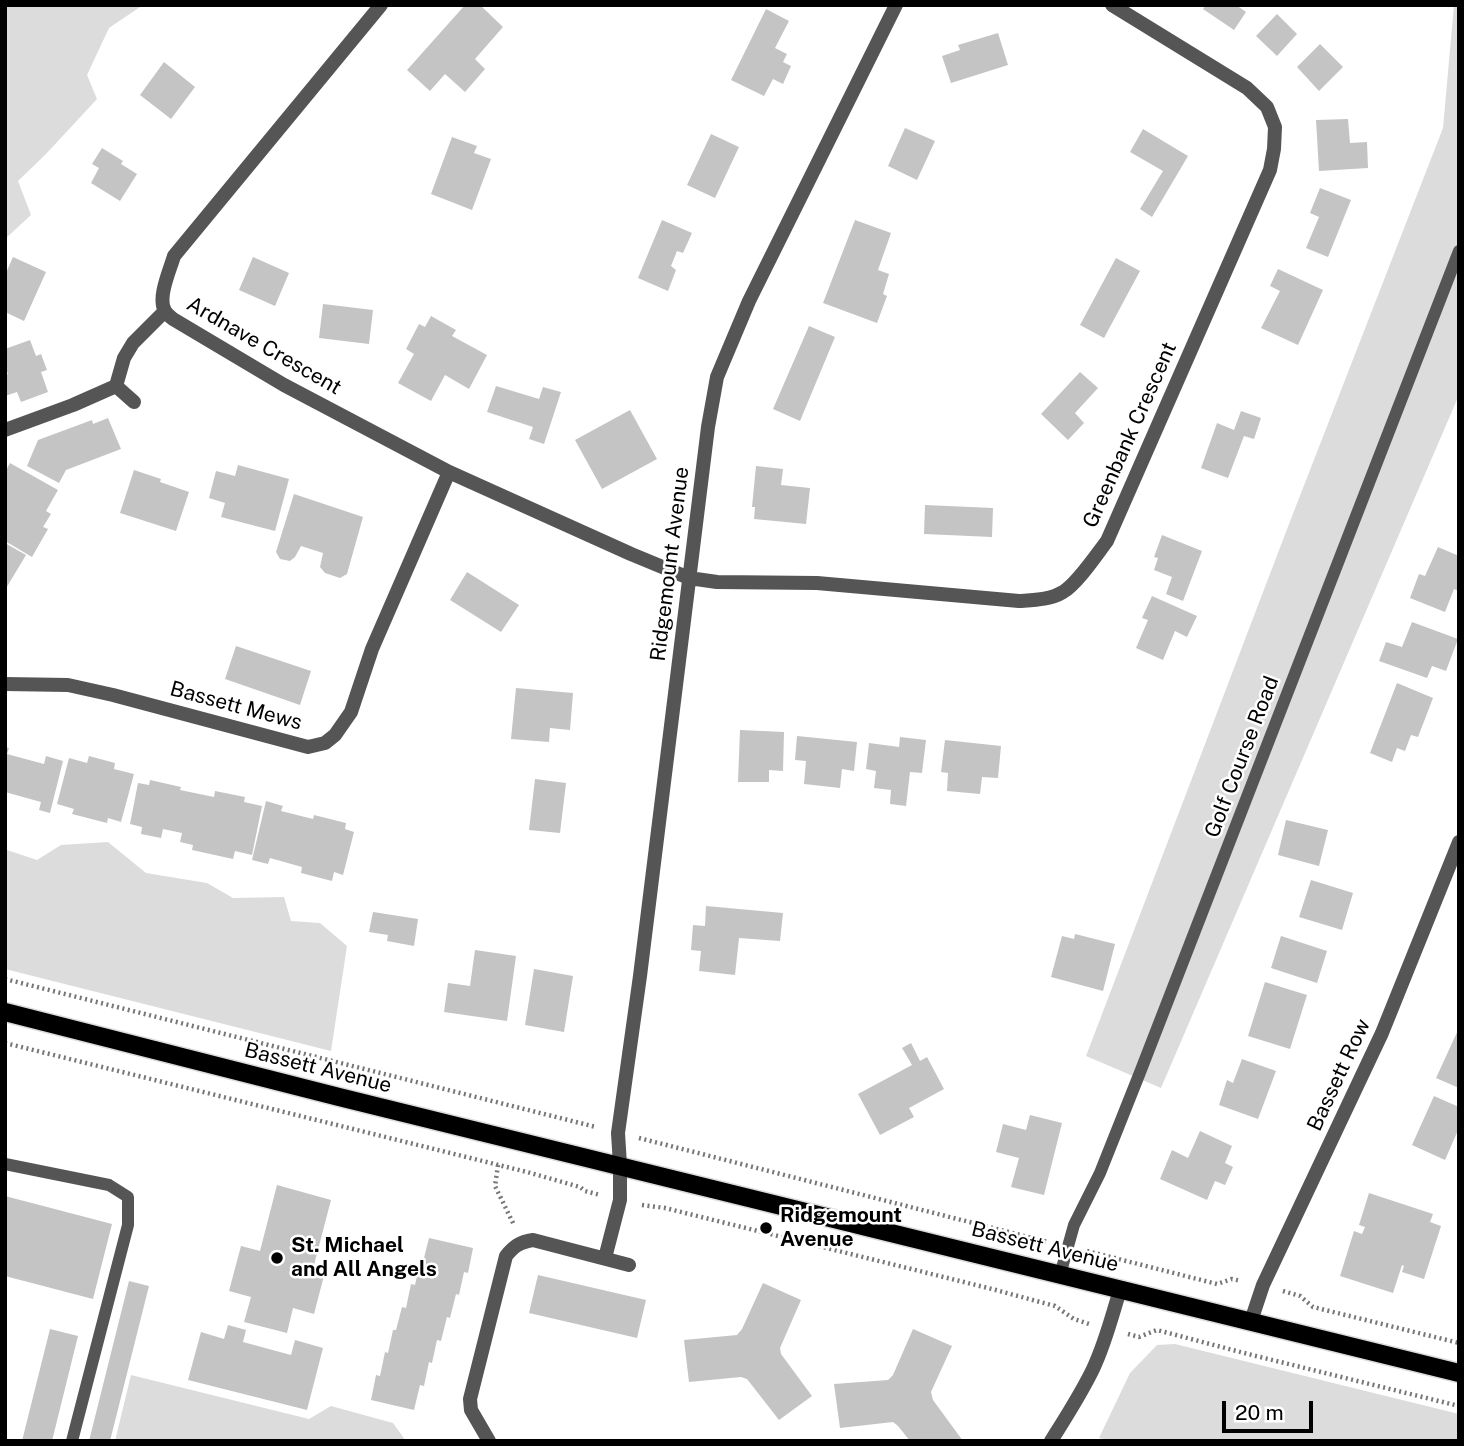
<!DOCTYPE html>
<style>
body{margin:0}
#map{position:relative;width:1464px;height:1446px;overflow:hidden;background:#fff;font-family:"Public Sans",sans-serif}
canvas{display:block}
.frame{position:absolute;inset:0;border:7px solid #000;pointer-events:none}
.scale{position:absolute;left:1222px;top:1401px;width:91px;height:32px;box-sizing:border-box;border:4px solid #000;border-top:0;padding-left:9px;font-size:21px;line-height:24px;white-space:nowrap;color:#000;-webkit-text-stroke:5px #fff;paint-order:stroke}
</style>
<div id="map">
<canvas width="1464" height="1446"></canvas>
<div class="frame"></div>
<div class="scale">20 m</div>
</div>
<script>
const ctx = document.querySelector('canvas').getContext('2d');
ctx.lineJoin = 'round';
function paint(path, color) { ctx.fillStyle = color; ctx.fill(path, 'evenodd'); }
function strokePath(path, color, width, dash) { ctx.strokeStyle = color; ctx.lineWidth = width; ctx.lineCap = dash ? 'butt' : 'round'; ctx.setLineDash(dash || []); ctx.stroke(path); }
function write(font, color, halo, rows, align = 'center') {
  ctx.font = font + ' "Public Sans",sans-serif'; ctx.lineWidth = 5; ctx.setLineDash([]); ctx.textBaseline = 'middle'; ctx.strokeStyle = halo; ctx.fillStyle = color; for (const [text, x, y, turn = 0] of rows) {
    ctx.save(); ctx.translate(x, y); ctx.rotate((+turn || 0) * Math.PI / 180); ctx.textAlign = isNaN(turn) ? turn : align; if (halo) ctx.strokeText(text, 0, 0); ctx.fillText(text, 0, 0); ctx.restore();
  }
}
paint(new Path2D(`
 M5 5H143L109 28 87 75 97 99 46 154 18 181 31 215 5 239Z
 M1454 5H1459V395L1161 1088 1086 1056 1289 524 1443 128Z
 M108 842 146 873 207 883 233 898 284 897 291 921 320 923 347 946 331 1051 5 969V848L7 850 37 860 61 845Z
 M1175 1344 1459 1414V1441H1112L1099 1438 1130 1373 1157 1345Z
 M131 1375 309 1419 331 1406 393 1423 406 1441H115Z`), '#dcdcdc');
paint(new Path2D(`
 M465 5H480L503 27 475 59 485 69 465 92 445 74 430 91 407 70Z
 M1206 5H1236L1246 12 1234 30 1203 9Z
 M766 9 789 21 775 48 787 54 783 62 791 66 783 84 773 79 764 96 731 80Z
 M1277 14 1297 34 1277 56 1256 36Z
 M998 33 1008 65 951 83 942 56 960 50 958 45Z
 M1320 44 1343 67 1319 91 1297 67Z
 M164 62 195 87 171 119 140 95Z
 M1348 119 1350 143 1367 142 1368 168 1319 171 1316 120Z
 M905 128 935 141 917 180 888 166Z
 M1143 129 1188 156 1152 217 1140 209 1163 171 1130 152Z
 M711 134 739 147 715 198 687 185Z
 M452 137 477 146 474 153 491 159 472 210 431 194Z
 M102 148 123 161 121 164 137 174 120 201 91 183 99 168 92 164Z
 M1320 188 1351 200 1328 257 1306 248 1319 217 1310 213Z
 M662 220 692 233 683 253 677 251 671 266 676 270 668 291 638 278Z
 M855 220 891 233 878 270 889 274 883 294 887 296 877 323 823 303Z
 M13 257 46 272 24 321 5 312V275Z
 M253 257 289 273 275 306 239 290Z
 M1116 258 1140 271 1104 338 1080 325Z
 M1278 269 1323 290 1298 345 1261 328 1280 291 1270 286Z
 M323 304 373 310 369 344 319 338Z
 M431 316 456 330 452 336 487 355 469 389 445 375 431 401 398 383 414 354 406 349 419 324 425 327Z
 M809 326 835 337 800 421 773 409Z
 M30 340 36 356 41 354 47 370 41 372 48 392 21 402 17 392 5 396V375L8 374 5 366V349Z
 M1080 372 1098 388 1075 413 1084 423 1068 440 1041 414Z
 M496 386 539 399 543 387 561 392 544 444 529 439 533 427 487 412Z
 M630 410 657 459 602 489 575 440Z
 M1241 411 1261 418 1254 439 1244 436 1228 478 1201 468 1217 423 1234 430Z
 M108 418 121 449 66 470 59 483 27 466 38 440 92 420 93 424Z
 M10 463 58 490 46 511 51 514 43 527 48 529 32 557 5 541V472Z
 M238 465 289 479 275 531 221 517 225 503 209 498 216 471 235 476Z
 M756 466 783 469 781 485 810 488 806 524 754 519 755 507H752Z
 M134 470 161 479 160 482 189 492 176 531 120 513Z
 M294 494 363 517 347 574 340 578 325 573 320 567 323 553 301 546 295 557 290 561 280 559 276 552Z
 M925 505 993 508 992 537 924 534Z
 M1162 535 1202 551 1183 601 1166 594 1172 577 1154 570 1158 558 1154 557Z
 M5 543 26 555 5 590Z
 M1438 547 1459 556V591L1454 589 1445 612 1410 598 1419 574 1425 576Z
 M467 572 519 605 501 632 450 600Z
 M1152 596 1197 616 1187 637 1175 631 1163 660 1136 648 1148 620 1142 618Z
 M1412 622 1458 639 1446 671 1432 666 1427 678 1379 661 1386 642 1402 647Z
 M236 646 311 671 300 705 225 679Z
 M1397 683 1433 698 1418 737 1411 735 1405 751 1397 748 1392 762 1370 753Z
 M516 688 573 693 570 730 550 728 549 742 511 739Z
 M740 730 784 732 783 771 769 770V782H738Z
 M797 736 857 742 854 771 842 769 840 788 804 784 806 761 795 760Z
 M900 737 926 740 922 773 910 772 906 806 890 804 891 790 874 788 876 771 866 769 869 743 899 747Z
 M945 740 1001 746 998 778 982 777 980 794 947 791 948 773 941 772Z
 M5 747 9 748 7 754 44 764 46 756 63 761 50 813 39 810 41 802 5 792Z
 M89 756 115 763 114 769 134 774 121 822 108 818 107 823 72 814 74 809 57 804 69 758 87 763Z
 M535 779 566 783 560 833 529 830Z
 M150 780 181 787 180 790 214 797 215 791 245 797 244 802 262 806 252 855 235 851 233 859 192 850 193 845 180 842 182 833 163 829 161 838 141 834 142 827 130 824 138 783 149 785Z
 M266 801 283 806 281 811 313 819 314 815 346 823 345 829 354 832 343 875 334 872 332 881 301 873 302 867 270 858 268 864 252 860Z
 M1286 820 1328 830 1319 866 1278 855Z
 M1311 880 1353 893 1342 930 1299 917Z
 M706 906 783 913 780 941 739 938 735 975 699 971 701 951 691 950 693 925 705 926Z
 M373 912 418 919 414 946 387 941 388 935 369 932Z
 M1075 934 1115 944 1103 991 1051 977 1062 936 1074 939Z
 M1281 936 1327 951 1317 983 1271 968Z
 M475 950 516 956 507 1021 444 1012 448 983 470 986Z
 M534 969 573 976 564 1032 525 1025Z
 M1265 982 1307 995 1290 1049 1248 1036Z
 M1459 1028V1088L1436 1078Z
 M911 1043 920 1061 927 1057 944 1089 909 1108 914 1117 880 1135 858 1094 912 1065 902 1048Z
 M1242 1059 1276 1071 1258 1119 1219 1105 1227 1080 1233 1083Z
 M1434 1096 1459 1107V1128L1445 1160 1412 1145Z
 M1030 1115 1062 1123 1044 1195 1011 1187 1019 1158 996 1152 1003 1124 1026 1130Z
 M1200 1131 1232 1146 1225 1163 1233 1167 1225 1185 1215 1181 1207 1200 1160 1179 1172 1150 1188 1158Z
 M277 1185 331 1200 314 1265 326 1268 314 1314 293 1308 287 1333 244 1322 251 1297 229 1291 241 1246 260 1251Z
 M1369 1193 1433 1214 1430 1222 1441 1226 1424 1279 1402 1272 1404 1266 1402 1265 1393 1293 1340 1276 1354 1231 1362 1234 1365 1227 1359 1225Z
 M5 1196 112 1224 93 1299 5 1276Z
 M429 1238 473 1248 468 1273 464 1272 459 1295 456 1294 450 1318 447 1317 441 1341 437 1340 432 1363 429 1362 424 1386 420 1385 414 1410 371 1400 376 1375 380 1376 385 1352 388 1353 393 1330H396L402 1307 406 1308 411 1284 415 1285 420 1262H423Z
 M538 1275 646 1300 637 1338 529 1313Z
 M129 1281 149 1286 110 1441H89Z
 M763 1283 801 1300 780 1348 781 1354 812 1396 779 1420 747 1379 741 1377 689 1382 684 1340 737 1335 742 1329Z
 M228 1325 246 1330 243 1342 291 1355 295 1340 323 1348 307 1410 188 1380 201 1332 224 1339Z
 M50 1329 78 1336 52 1441H22Z
 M913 1329 952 1346 931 1392 933 1400 963 1441H910L898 1426 893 1422 840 1428 834 1384 888 1380 893 1375Z`), '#c4c4c4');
const primary = new Path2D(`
 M5 1012 339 1097 1459 1373`);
strokePath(primary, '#dbdbdb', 21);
strokePath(new Path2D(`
 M5 979 596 1127
 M5 1043 527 1172 580 1187 585 1191 600 1195
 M639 1138 1048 1242
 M498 1165 495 1186 514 1225
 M642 1205 665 1208 992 1289 1055 1306 1074 1319 1089 1324
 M1087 1251 1217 1284 1232 1279 1241 1281
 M1283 1291 1300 1296 1313 1307 1459 1343
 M1128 1334 1139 1337 1157 1330 1248 1354 1459 1406`), '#777', 4.5, [2, 3.5]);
strokePath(new Path2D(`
 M5 1164 109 1185 128 1197V1225L72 1441
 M1060 1275 1074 1225 1100 1173 1139 1075 1459 251`), '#555', 12);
strokePath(new Path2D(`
 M381 5 174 256C170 270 157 298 165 311 167 315 171 317 173 319L284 385 449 472 631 554 689 578 717 582 817 583 1019 601C1034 600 1050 600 1063 592 1077 584 1097 554 1107 541L1270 170 1274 149 1275 127 1267 107 1247 88 1112 5
 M116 386 134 402
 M5 430 73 405 116 386 124 358 133 343 165 311
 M5 684 68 685 113 695 308 747 325 743 335 735 351 712 372 649 449 472
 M605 1258 620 1200V1165L618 1133 640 976 708 427 717 377 749 301 896 5
 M1251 1321 1263 1285 1382 1033 1459 842
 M489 1441 471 1410 470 1399 506 1256C514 1246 520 1242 533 1240L629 1265
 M1051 1441C1066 1417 1081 1394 1093 1369 1105 1344 1112 1316 1120 1290`), '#555', 14);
strokePath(primary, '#000', 18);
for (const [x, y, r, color] of [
 [766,1228,7,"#000"],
 [277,1258,7,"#000"]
]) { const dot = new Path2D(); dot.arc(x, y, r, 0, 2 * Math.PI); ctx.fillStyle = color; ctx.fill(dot); strokePath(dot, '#fff', 2.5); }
write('21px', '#000', '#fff', [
 ["Ardnave Crescent",264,346,30],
 ["Greenbank Crescent",1130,435,-66],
 ["Ridgemount Avenue",670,564,-83],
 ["Bassett Mews",236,706,15],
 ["Golf Course Road",1242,757,-69],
 ["Bassett Avenue",318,1068,14],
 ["Bassett Row",1339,1075,-65],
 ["Bassett Avenue",1045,1247,14]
]);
write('bold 21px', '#000', '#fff', [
 ["Ridgemount",780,1216],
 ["Avenue",780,1240],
 ["St. Michael",291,1246],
 ["and All Angels",291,1270]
], 'left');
</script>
